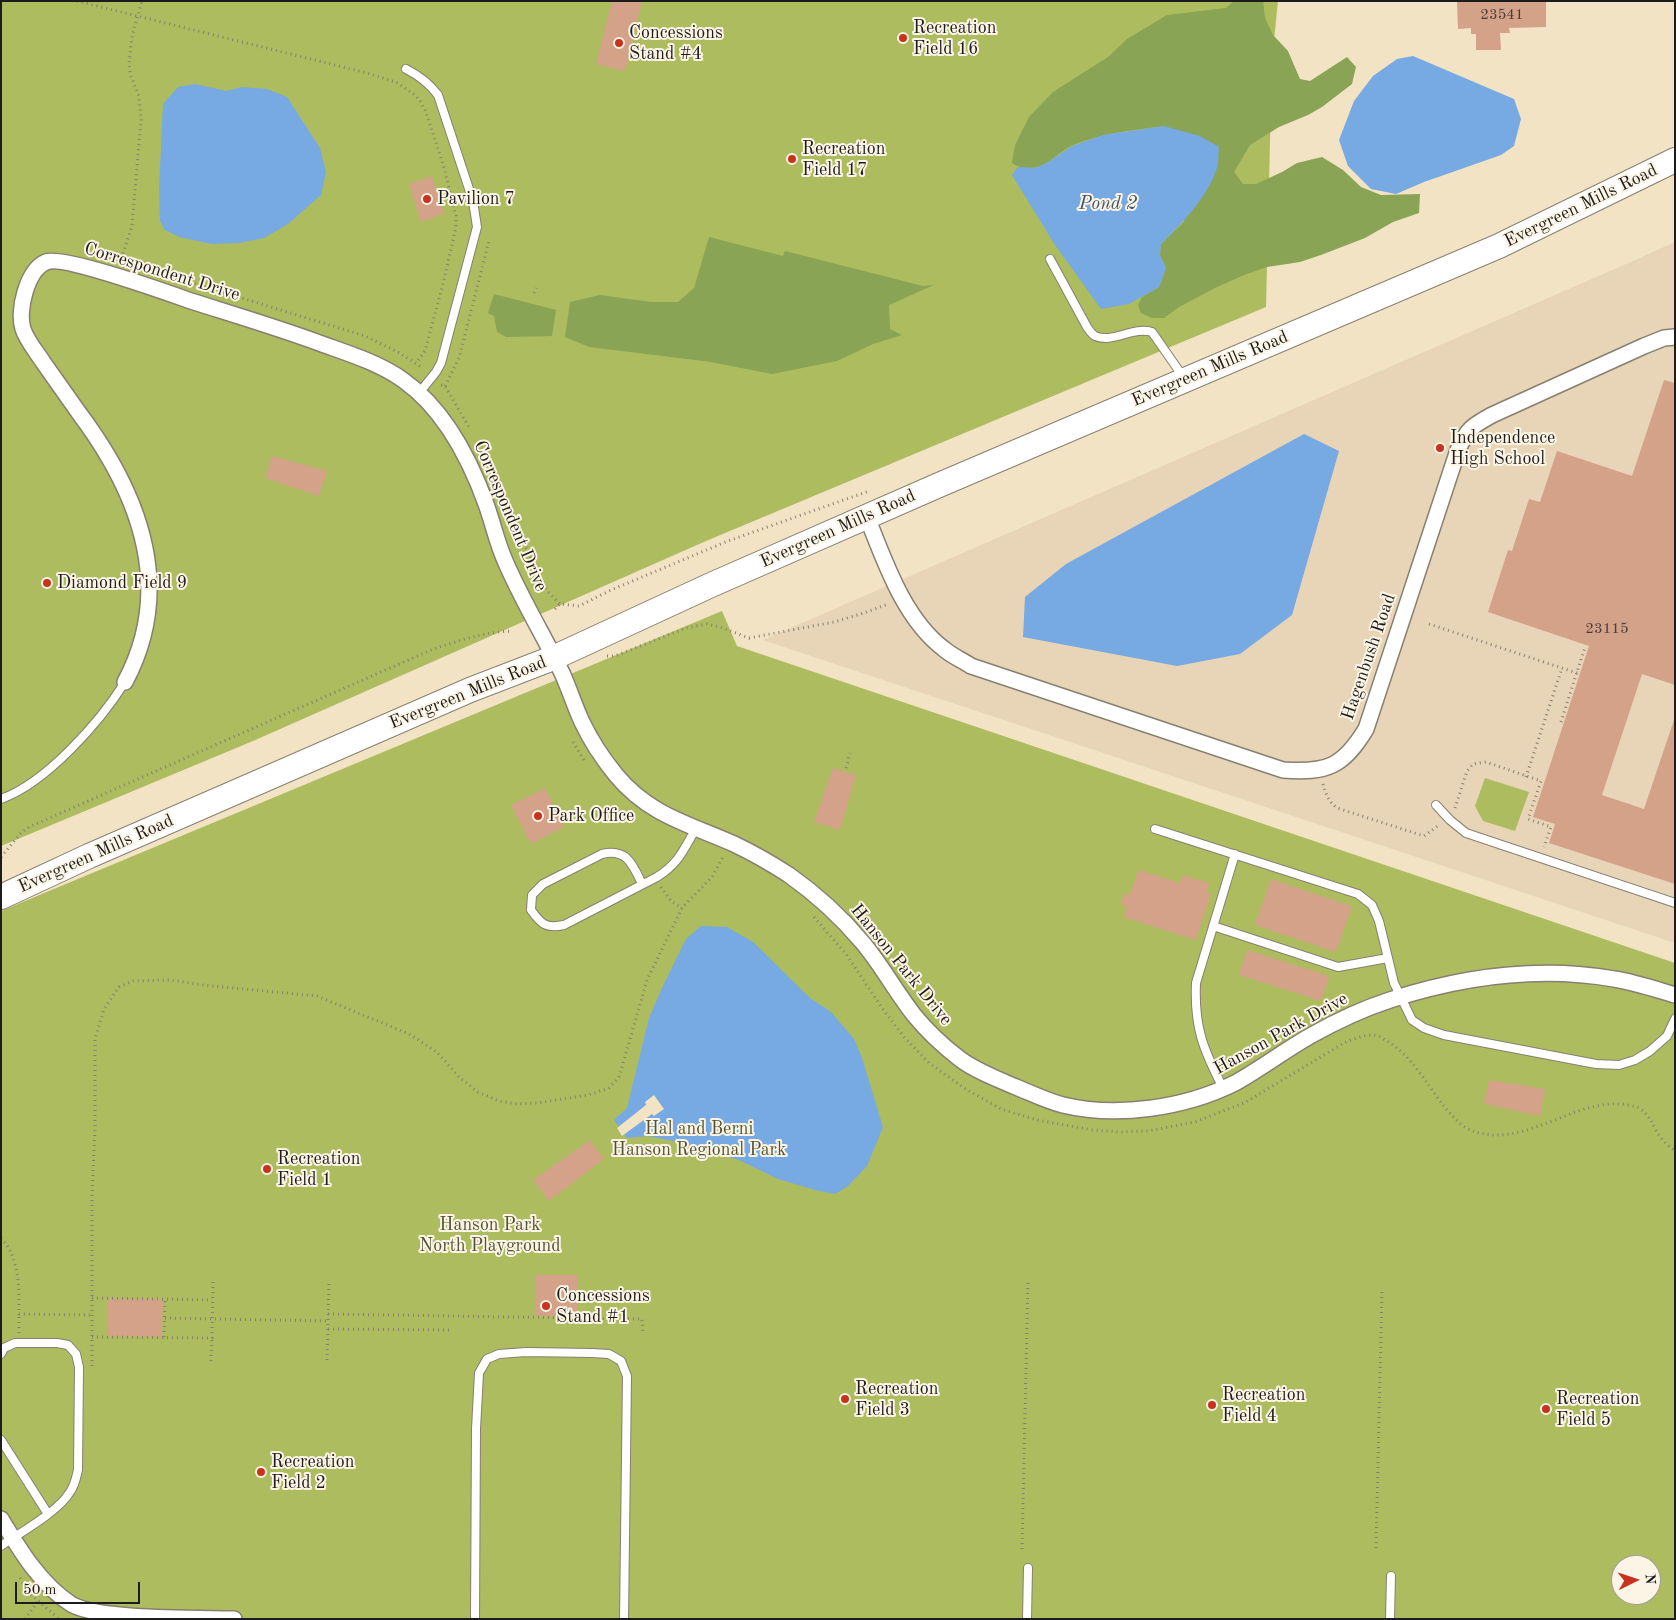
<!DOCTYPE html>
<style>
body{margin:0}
#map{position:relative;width:1676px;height:1620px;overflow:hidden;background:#f2e3c5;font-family:"Old Standard TT",serif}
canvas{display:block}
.frame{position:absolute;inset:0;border:2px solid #1c1c1c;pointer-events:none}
.north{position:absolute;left:1611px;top:1555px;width:50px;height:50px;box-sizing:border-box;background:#fcf5e5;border:1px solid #a29e95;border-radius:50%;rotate:86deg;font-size:14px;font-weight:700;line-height:20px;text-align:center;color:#1c1c1c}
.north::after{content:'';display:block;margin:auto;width:18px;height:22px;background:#c8321e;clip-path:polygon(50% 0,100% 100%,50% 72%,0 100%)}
.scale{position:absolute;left:15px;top:1582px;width:125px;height:22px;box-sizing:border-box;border:2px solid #1c1c1c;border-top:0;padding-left:6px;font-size:15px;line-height:18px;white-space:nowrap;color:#1c1c1c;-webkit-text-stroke:4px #fcf5e5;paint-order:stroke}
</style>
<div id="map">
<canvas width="1676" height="1620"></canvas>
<div class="frame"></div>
<div class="north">N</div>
<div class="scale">50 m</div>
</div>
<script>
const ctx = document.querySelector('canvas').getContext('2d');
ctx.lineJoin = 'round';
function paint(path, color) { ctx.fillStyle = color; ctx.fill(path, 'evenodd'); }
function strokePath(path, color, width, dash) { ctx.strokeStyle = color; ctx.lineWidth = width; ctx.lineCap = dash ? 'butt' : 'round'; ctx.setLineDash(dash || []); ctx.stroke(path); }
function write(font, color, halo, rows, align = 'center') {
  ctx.font = font + ' "Old Standard TT",serif'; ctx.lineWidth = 4; ctx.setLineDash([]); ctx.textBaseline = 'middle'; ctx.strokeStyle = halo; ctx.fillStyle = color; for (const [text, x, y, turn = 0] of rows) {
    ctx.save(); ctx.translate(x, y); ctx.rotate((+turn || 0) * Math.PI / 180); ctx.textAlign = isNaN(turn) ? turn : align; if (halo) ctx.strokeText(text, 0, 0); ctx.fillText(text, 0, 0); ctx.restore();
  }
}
paint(new Path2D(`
 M1675 242V943L763 640 1633 261Z`), '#e8d4b7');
paint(new Path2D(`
 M1 1H1278L1272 60 1266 307 706 541 253 741 1 846Z
 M722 611 737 646 1675 963V1619H1V911ZM1621 1565H1651V1595H1621Z
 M1485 778 1529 792 1515 831 1483 821 1475 806Z`), '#acbc5e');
paint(new Path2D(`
 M1234 1H1263L1265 18 1273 35 1288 51 1300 79 1310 81 1347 57 1356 67 1352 84 1322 107 1308 115 1279 127 1250 145 1234 172 1243 184H1256L1282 172 1297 163 1322 157 1343 170 1361 187 1381 195 1420 194 1419 213 1393 222 1365 238 1321 255 1300 262 1267 267 1244 275 1217 287 1179 307 1164 318H1152L1141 313 1138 305 1142 297 1159 287 1166 268 1160 255 1161 244 1184 222 1164 126C1134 130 1102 133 1073 145 1060 151 1051 163 1037 167 1028 169 1019 168 1012 163L1015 145 1029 117 1053 92 1108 57 1127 39 1167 15 1226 8Z
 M709 237 783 256 785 251 923 286 934 285 889 305 890 329 902 335 873 344 837 361 772 374 711 362 589 347 565 337 570 302 600 295 651 302H678L694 288Z
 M494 294 556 310 552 336 506 337 497 332 494 316 488 313Z`), '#89a455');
paint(new Path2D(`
 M1413 56 1514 99 1521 119 1514 146 1501 155 1424 182 1396 194 1371 189 1348 166 1339 140 1354 101 1373 76 1397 59Z
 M195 84 226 91 242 87 267 89 287 97 320 148 326 172 321 195 288 224 264 238 239 243 212 244 179 237 165 230 160 221 159 189 163 104 178 87Z
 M1164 126 1200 136 1219 147C1218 152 1219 158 1218 163 1213 191 1181 225 1161 244L1160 255 1166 268 1159 287 1129 304 1101 309 1055 245 1012 175 1018 167 1035 168 1047 163 1072 146 1103 135Z
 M1304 434 1339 451 1292 615 1240 654 1177 666 1023 637 1025 597 1066 564Z
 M701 926 727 927 753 942 810 998 831 1012 854 1039 862 1058 883 1127 867 1166 848 1186 835 1194 815 1190 778 1179 739 1160 673 1141 648 1136 627 1138 614 1120 627 1108 649 1018 662 988 686 939Z`), '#77a9e3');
paint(new Path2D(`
 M654 1095 664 1109 654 1116 652 1114 622 1136 617 1128 646 1105 645 1102Z`), '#f2e3c5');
paint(new Path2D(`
 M612 1H642L625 71 596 64Z
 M1490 1H1546V27L1509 28 1510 33H1500L1501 50H1476V34H1471V28L1458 29 1457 2Z
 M432 176 444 214 421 222 409 184Z
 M1664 380 1675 383V685L1642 674 1602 795 1644 809 1675 717V884L1549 843 1555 824 1533 817 1589 646 1488 612 1508 550 1512 551 1529 499 1540 502 1557 451 1632 476Z
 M272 456 327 471 319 496 265 478Z
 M833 768 856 775 840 830 814 822Z
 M545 788 564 827 531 844 511 805Z
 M1138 870 1180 883 1183 875 1209 883 1206 892 1211 894 1196 940 1123 917 1127 907 1121 905 1124 893 1130 895Z
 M1271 879 1352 906 1336 952 1255 925Z
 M1247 950 1329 976 1321 1001 1239 975Z
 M1489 1080 1545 1089 1540 1116 1484 1104Z
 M590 1140 604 1159 549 1201 533 1180Z
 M535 1275H577V1316H535Z
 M108 1299H163L162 1337 108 1336Z`), '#d3a288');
const lane = new Path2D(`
 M406 69C420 76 429 83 438 95L473 201 477 227 441 363 436 372 419 393
 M1050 259 1087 327C1089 330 1092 334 1095 336 1112 344 1133 326 1152 332L1184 378
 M1 799C46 783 100 722 125 682
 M1436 805 1450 820 1466 833 1675 903
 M1155 829 1358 894 1372 905 1379 921 1394 983 1412 1020 1424 1028 1444 1035 1596 1064 1619 1065 1635 1060 1650 1051 1667 1036 1675 1019
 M642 884C633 865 627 848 602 854L543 884 532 895 531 910C541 924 546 929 564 925L657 877C678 864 683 851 695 830
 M1213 926 1338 967 1388 958
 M1223 1088C1203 1049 1194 1027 1196 983L1235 854
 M1 1354 4 1348 15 1343H57L68 1345 76 1354 79 1367 78 1470C76 1478 75 1485 70 1492 58 1512 21 1532 1 1546
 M1 1440 48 1514
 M475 1619 476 1429 479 1373 487 1359 499 1354 526 1352 592 1353 609 1354 621 1361 627 1376 624 1619
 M1027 1619 1028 1568
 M1390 1619 1391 1576`);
const street = new Path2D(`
 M867 517C885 562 904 619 944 649 952 656 962 660 971 666L1283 770C1327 773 1343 767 1366 729L1458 450C1467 429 1472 426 1492 415L1644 346 1664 338 1675 337
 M125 682C176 587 139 493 79 413 67 396 55 379 43 362 36 351 27 341 23 329 17 311 27 270 46 262 62 255 168 293 191 301 235 315 279 328 322 344 350 354 379 363 403 380 444 409 469 457 486 504 493 523 497 544 506 563 523 602 545 638 563 675 570 691 575 707 582 722 591 741 603 759 616 775 649 815 689 824 734 844 753 853 772 864 789 875 816 894 842 918 863 943 882 966 896 992 914 1015 927 1031 943 1046 960 1059 976 1071 997 1079 1016 1087 1031 1093 1047 1101 1063 1105 1117 1118 1185 1108 1235 1083 1260 1069 1284 1051 1310 1036 1335 1022 1362 1009 1390 1000 1461 977 1539 966 1614 979 1634 982 1655 989 1675 995
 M1 1519C20 1550 40 1584 71 1604 97 1620 199 1618 234 1619`);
const primary = new Path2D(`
 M1 897 89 856 470 690 553 658 711 585 939 485 1499 246 1675 160`);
strokePath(lane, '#878070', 10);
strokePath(street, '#878070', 18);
strokePath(primary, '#878070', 26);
strokePath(new Path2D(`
 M77 1 367 73 396 82 415 95 420 101 426 112 443 164 456 216V227L443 284 425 351 416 363
 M120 263 132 226 141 120 139 96 130 74 129 63 132 36 142 1
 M190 282 365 336 398 352 423 368
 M534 293 536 288
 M441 385 445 386 470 429
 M445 386 459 358 489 241
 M497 484 541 581 547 591 560 604
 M555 609 560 604 579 606 611 590 728 541 869 491
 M1429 624 1577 673
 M607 656H615L686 628 707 624 720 627 749 638 834 622 864 613 888 604
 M1561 722 1585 647
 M573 742 584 760
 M846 768 850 753
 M1526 777 1562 668
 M1323 784C1326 794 1328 801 1337 808L1424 836 1439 825
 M1455 808 1467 771 1473 764 1486 762 1541 781 1528 819 1551 827 1544 847
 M1 857 20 834 29 827 431 650C457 641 484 632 512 631
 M661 887 671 901 682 908
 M814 917 846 954 882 1008 904 1037 929 1063 964 1088 1001 1109 1037 1120 1093 1130 1119 1132 1148 1131 1195 1122 1246 1102 1344 1043C1354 1039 1366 1033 1377 1036 1381 1036 1384 1040 1387 1041 1413 1056 1428 1087 1447 1110 1453 1116 1459 1124 1466 1128 1521 1155 1574 1095 1628 1105 1632 1106 1636 1106 1639 1108 1649 1114 1651 1122 1657 1132 1661 1139 1668 1146 1675 1151
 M1 1238C20 1258 19 1288 19 1314L92 1315
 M92 1298 212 1300
 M328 1314 642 1319 643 1335
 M165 1318 328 1321
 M328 1329 452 1330
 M19 1333V1314
 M92 1337 212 1338 213 1279
 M164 1337 165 1298
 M327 1360 329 1282
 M211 1361 212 1338
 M92 1366V1195L95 1127V1039L104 1009 119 987 133 981 171 980 203 985 317 996 409 1034 437 1052 459 1077 478 1092 499 1101 517 1104 537 1103 588 1095 609 1088 619 1077 647 980 682 908 712 877 723 857
 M1376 1548 1382 1290
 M1022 1549 1028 1282
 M20 1578 28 1592 59 1619
 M25 1619 38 1601`), '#878070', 3, [1, 4]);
strokePath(lane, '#fff', 8);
strokePath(street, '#fff', 15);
strokePath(primary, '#fff', 24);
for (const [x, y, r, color] of [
 [903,38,5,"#c8321e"],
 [619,43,5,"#c8321e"],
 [792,159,5,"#c8321e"],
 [427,199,5,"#c8321e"],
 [1440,448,5,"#c8321e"],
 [47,583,5,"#c8321e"],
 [538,816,5,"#c8321e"],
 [267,1169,5,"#c8321e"],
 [546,1306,5,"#c8321e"],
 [845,1399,5,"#c8321e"],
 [1212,1405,5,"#c8321e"],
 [1546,1409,5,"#c8321e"],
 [261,1472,5,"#c8321e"]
]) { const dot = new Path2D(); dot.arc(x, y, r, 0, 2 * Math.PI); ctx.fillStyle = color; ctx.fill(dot); strokePath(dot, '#fcf5e5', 2); }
write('15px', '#4a3e37', null, [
 ["23541",1502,15],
 ["23115",1607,629]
]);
write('18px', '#1c1c1c', '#fcf5e5', [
 ["Recreation",913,28],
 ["Field 16",913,49],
 ["Concessions",629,33],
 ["Stand #4",629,54],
 ["Recreation",802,149],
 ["Field 17",802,170],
 ["Pavilion 7",437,199],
 ["Independence",1450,438],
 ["High School",1450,459],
 ["Diamond Field 9",57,583],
 ["Park Office",548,816],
 ["Recreation",277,1159],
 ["Field 1",277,1180],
 ["Concessions",556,1296],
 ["Stand #1",556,1317],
 ["Recreation",855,1389],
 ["Field 3",855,1410],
 ["Recreation",1222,1395],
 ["Field 4",1222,1416],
 ["Recreation",1556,1399],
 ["Field 5",1556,1420],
 ["Recreation",271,1462],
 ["Field 2",271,1483]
], 'left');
write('18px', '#1c1c1c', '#fcf5e5', [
 ["Evergreen Mills Road",1581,206,-26],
 ["Correspondent Drive",162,272,17],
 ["Evergreen Mills Road",1210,369,-23],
 ["Correspondent Drive",510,516,67],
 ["Evergreen Mills Road",838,529,-24],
 ["Hagenbush Road",1369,657,-71],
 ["Evergreen Mills Road",468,693,-22],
 ["Evergreen Mills Road",96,854,-24],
 ["Hanson Park Drive",901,965,51],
 ["Hanson Park Drive",1281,1034,-29]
]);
write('18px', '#4e5433', '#fcf5e5', [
 ["Hal and Berni",699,1129],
 ["Hanson Regional Park",699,1150],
 ["Hanson Park",490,1225],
 ["North Playground",490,1246]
]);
write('italic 19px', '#40546c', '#fcf5e5', [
 ["Pond 2",1108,204]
]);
</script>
